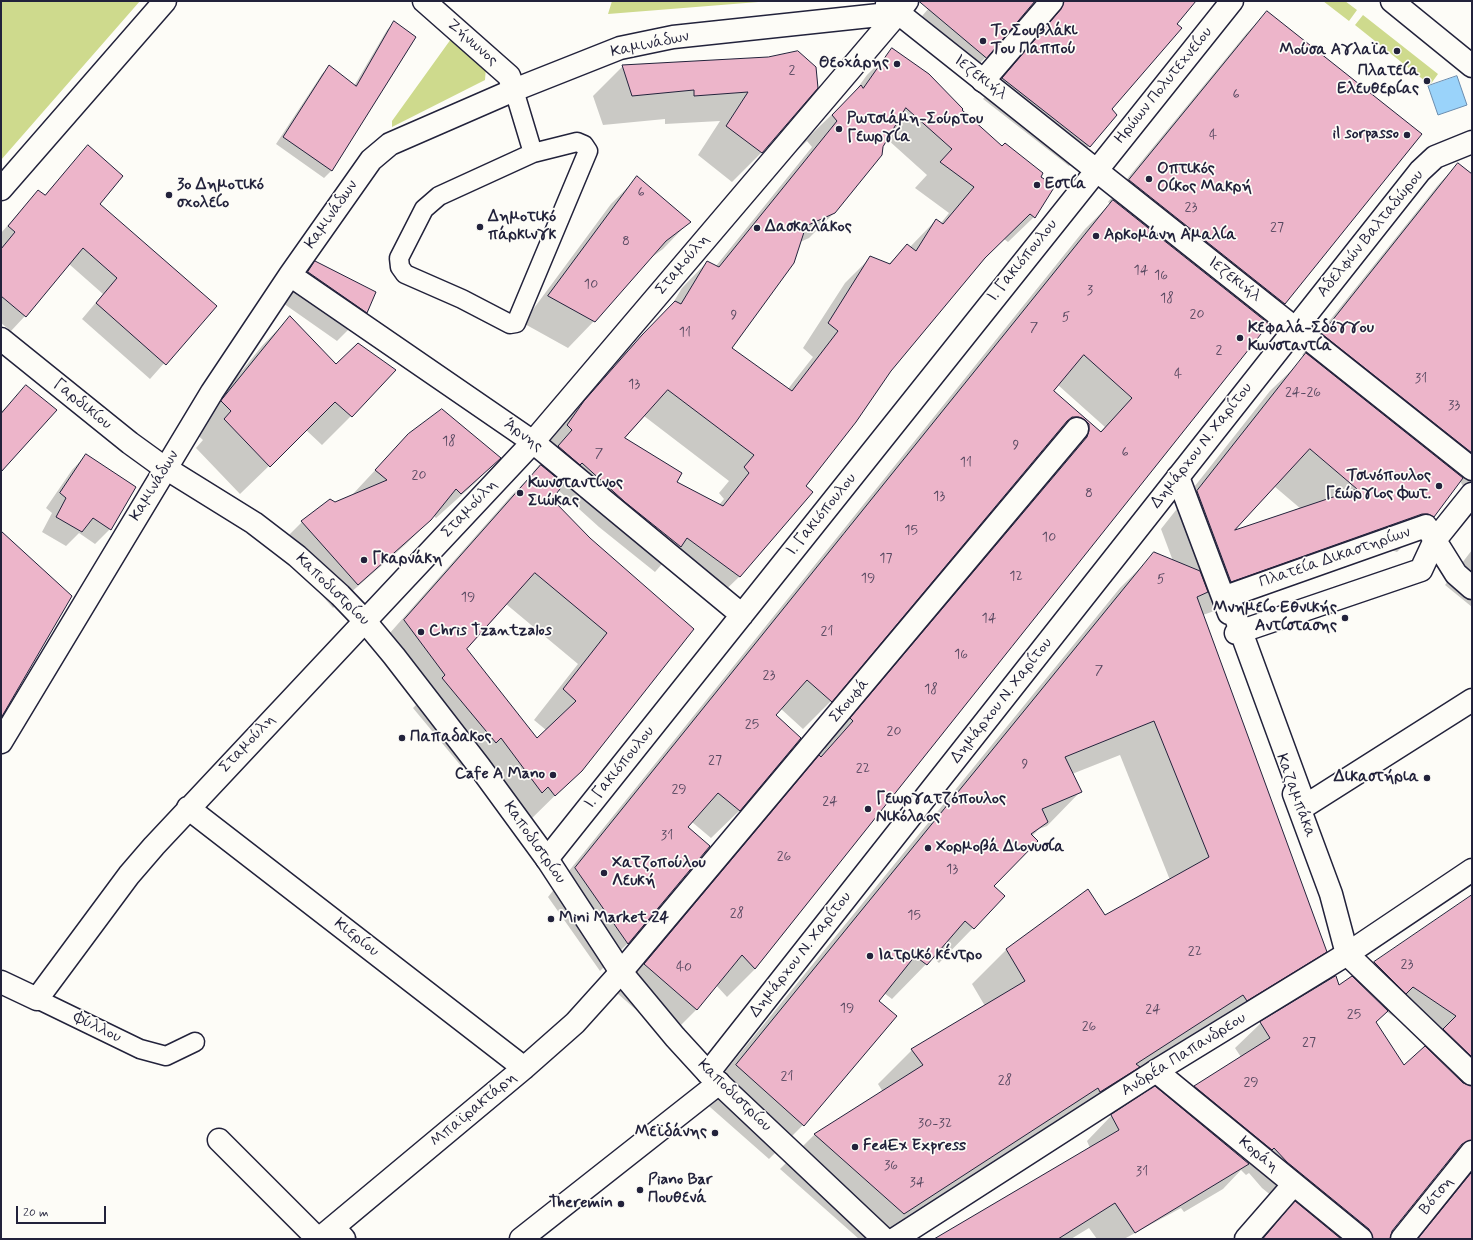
<!DOCTYPE html>
<meta charset="utf-8">
<style>
body{margin:0}
#map{position:relative;width:1473px;height:1240px;overflow:hidden;background:#fdfcf7;font-family:Mynerve,sans-serif}
canvas{display:block}
.frame{position:absolute;inset:0;border:2px solid #22223b;pointer-events:none}
.scale{position:absolute;left:16px;top:1206px;width:90px;height:18px;box-sizing:border-box;border:2px solid #22223b;border-top:0;padding-left:5px;font-size:12px;line-height:14px;white-space:nowrap;color:#22223b;-webkit-text-stroke:3px #fdfcf7;paint-order:stroke}
</style>
<div id="map">
<canvas width="1473" height="1240"></canvas>
<div class="frame"></div>
<div class="scale">20 m</div>
</div>
<script>
const ctx = document.querySelector('canvas').getContext('2d');
ctx.lineJoin = 'round';
function paint(path, color) { ctx.fillStyle = color; ctx.fill(path, 'evenodd'); }
function strokePath(path, color, width, dash) { ctx.strokeStyle = color; ctx.lineWidth = width; ctx.lineCap = dash ? 'butt' : 'round'; ctx.setLineDash(dash || []); ctx.stroke(path); }
function write(font, color, halo, rows, align = 'center') {
  ctx.font = font + ' Mynerve,sans-serif'; ctx.lineWidth = 3.5; ctx.setLineDash([]); ctx.textBaseline = 'middle'; ctx.strokeStyle = halo; ctx.fillStyle = color; for (const [text, x, y, turn = 0] of rows) {
    ctx.save(); ctx.translate(x, y); ctx.rotate((+turn || 0) * Math.PI / 180); ctx.textAlign = isNaN(turn) ? turn : align; if (halo) ctx.strokeText(text, 0, 0); ctx.fillText(text, 0, 0); ctx.restore();
  }
}
paint(new Path2D(`
 M1 1H140L1 160Z
 M612 1H771L608 14Z
 M1323 1H1345L1357 10 1349 21Z
 M1363 15 1438 74 1430 85 1355 25Z
 M451 39 486 67 485 80 392 127V121Z`), '#ceda8d');
const water = new Path2D(`
 M1457 76 1467 105 1438 115 1428 86Z`);
paint(water, '#9ad3fa');
strokePath(water, '#6a8cae', 1);
paint(new Path2D(`
 M935 1H1195L1110 109 1089 146 1069 166 983 99 1042 30 1045 24 1034 8 1028 9 986 57 966 77 910 30Z
 M1267 12 1421 134 1284 304 1266 322 1268 324 755 969 727 997 716 985 696 1010 668 1038 617 993 791 785 825 749 823 747 1050 444 1046 445 831 701 803 729 780 708 775 715 800 738 739 811 711 838 692 822 687 828 628 943 600 971 548 897 1085 229 1110 204 1108 202 1246 34ZM1058 385 1105 427 1100 432 1053 391Z
 M394 23 415 37 331 171 324 178 276 144 322 74 329 67 354 86 387 30Z
 M893 49 1002 147 1040 177 1034 217 1008 242 1004 239 981 262 891 370 804 486 811 492 739 577 713 602 662 564 655 572 599 527 558 490 550 499 589 539 693 629 581 770 525 825 471 767 466 772 413 708 416 705 374 651 511 496 534 473 533 472 547 456 542 451 558 428 616 362 670 308 682 288 707 262 716 266 812 147 807 141 786 161 791 154 853 94 867 75ZM887 139 927 175 915 188 949 213 941 223 936 220 910 247 907 245 888 265 870 258 845 283 803 348 813 357 788 389 731 348 800 242 809 238 835 212ZM644 416 729 481 719 493 724 499 719 505 675 483 623 439ZM506 604 578 664 534 720 546 730 537 739 466 649Z
 M768 58 762 152 732 182 698 155 720 121 665 124V119L603 125 593 96 623 66Z
 M88 146 98 204 215 306 150 379 82 319 103 294 69 264 25 316 11 331 1 323V233L38 191 44 196Z
 M1458 164 1472 175V495L1464 488 1460 481 1433 516 1397 552 1391 550H1385L1203 615 1326 951 1291 986 882 1239H859L780 1169 814 1135 883 1092 878 1084 912 1050 985 1006 972 984 1006 950 1088 891 1105 916 1170 880 1120 755 1072 774 1081 791 1047 826 1039 829 1032 836 993 886 1004 896 939 963 933 957 892 999 884 993 877 1001 803 1125 769 1159 702 1100 1120 588 1155 553 1173 561 1161 529 1270 391 1305 357 1302 355 1438 185ZM1274 486 1301 509 1231 533Z
 M637 178 689 222 663 249 648 260 594 321 568 348 523 323 611 204Z
 M315 262 366 312 337 341 280 301 287 291Z
 M290 317 336 365 351 416 322 445 306 430 240 494 196 448 203 440 193 431 262 346Z
 M26 387 1 471V412Z
 M408 435 499 458 475 483 436 518 434 516 405 545 333 608 278 546 302 522 334 503 352 495Z
 M86 455 110 529 95 544 79 533 66 546 42 532 52 513 46 508 72 470Z
 M1472 550V607L1445 585Z
 M1472 897V1239H1414L1454 1167 1448 1165H1444L1391 1231 1389 1239H1261L1289 1210 1262 1188 1249 1173 1246 1175 1241 1170 1223 1189 1184 1212 1181 1208 1124 1239H1097L1089 1228 1071 1239H938L1090 1148 1087 1141 1112 1115 1177 1105 1195 1087 1241 1057 1235 1048 1261 1023 1339 986 1356 982 1375 963 1405 941ZM1387 1012 1431 1042 1404 1067 1375 1023Z`), '#0003');
const building = new Path2D(`
 M919 1H1035L987 58Z
 M1064 1H1196L1177 24 1182 28 1112 109 1117 115 1090 147 1002 78 1061 9Z
 M1267 11 1422 134 1285 304 1129 180Z
 M394 21 416 37 332 171 283 137 329 65 356 86Z
 M892 48 929 74 963 109 962 110 1002 146 1005 143 1043 173 1041 177 1055 186 1035 218 1030 214 985 258 891 371 856 422 806 486 813 492 740 577 687 538 681 547 625 502 582 463 580 465 558 446 572 430 567 425 584 401 642 335 675 301 681 304 707 261 719 267 837 121 832 115 861 85 863 88ZM906 108 952 149 940 162 974 187 943 224 936 219 916 251 907 244 890 264 870 256 828 323 838 331 792 391 732 348 794 263 806 226 835 213 882 155 883 147ZM668 390 754 455 744 467 749 473 723 506 677 482 682 473 625 438Z
 M798 51 816 67 818 88 762 153 726 126 748 92 694 96V90L632 96 622 65 768 57Z
 M88 145 123 176 100 204 217 306 166 365 96 303 117 278 83 248 26 317 1 296V249L15 232 8 226 38 190 45 195Z
 M1458 163 1472 174V453L1322 334Z
 M637 176 691 222 666 241 595 322 548 296Z
 M1113 200 1269 324 755 969 742 955 697 1010 644 964 819 755 821 757 853 721 850 718 1087 437 1089 431V424L1085 420 1079 417H1072L1067 421 832 702 807 680 776 715 801 738 740 811 718 793 688 827 710 846 628 944 575 868ZM1084 355 1132 398 1101 432 1054 391Z
 M315 261 376 292 367 313 308 272Z
 M290 316 336 364 358 343 396 370 352 417 335 402 270 467 224 419 231 411 221 401Z
 M1306 353 1463 478 1434 517 1428 514H1422L1231 582 1197 491ZM1310 449 1357 489 1235 530Z
 M26 385 57 410 1 472V414Z
 M442 409 501 458 461 494 456 489 431 520 358 585 301 521 330 499 335 502 387 480 375 470 408 434Z
 M86 454 136 487 111 530 93 518 82 532 56 517 66 498 60 493Z
 M541 465 564 484 552 499 590 538 694 629 582 771 555 796 548 787 542 793 501 738 496 743 442 678 445 675 404 620ZM535 573 607 633 563 689 576 701 537 738 467 649Z
 M1 531 72 596 1 718Z
 M1154 552 1200 571 1208 592 1197 597 1327 952 1247 1001 1243 995 1136 1064 1140 1067 1100 1092 1098 1088 904 1214 814 1134 923 1065 911 1049 1025 981 1006 949 1088 889 1105 915 1209 857 1154 721 1065 757 1082 792 1042 809 1048 822 1031 834 1038 841 994 886 1005 896 974 929 965 921 927 965 915 956 879 1001 897 1016 804 1126 736 1065Z
 M1472 895V1057L1443 1029 1456 1016 1413 987 1406 994 1374 962Z
 M1336 976 1339 985 1352 976 1388 1011 1376 1022 1404 1065 1425 1046 1463 1083 1472 1086V1140L1462 1144 1392 1231 1390 1239H1373L1369 1229 1287 1162 1274 1148 1272 1150 1194 1086 1270 1038 1260 1022Z
 M1155 1086 1249 1164 1135 1233 1115 1203 1058 1239H934L1119 1130 1111 1115Z
 M1472 1172V1239H1418Z
 M1295 1201 1341 1239H1263Z`);
paint(building, '#edb5ca');
strokePath(building, '#22223b', 1);
const service = new Path2D(`
 M514 90 533 153 439 196 424 209 399 258 400 267 405 274 462 299 510 324 516 323 588 151 584 145 577 142 533 153
 M37 999 140 1049 166 1056 195 1042`);
const pedestrian = new Path2D(`
 M424 1 509 76 514 90
 M1392 1 1472 66
 M898 13 907 1
 M983 81 1052 1
 M1 189 165 1
 M1295 329 1420 171 1435 157 1472 142
 M1178 477 1229 613
 M1472 588 1456 574 1426 526 1228 596 1305 806 1472 700
 M1236 633 1421 570 1435 540 1472 494
 M1294 794 1331 894 1347 954
 M621 972 1077 429
 M334 1228 344 1239
 M521 1239 719 1083`);
const minor = new Path2D(`
 M887 4 1472 469
 M290 275 533 442 742 615
 M1 742 212 392 290 275 371 160 390 144 514 90 620 48 673 37 898 13
 M188 808 524 1068
 M547 859 1232 1
 M1347 954 1472 1074
 M1 982 37 999 129 875 154 846 533 442 898 13
 M1156 1071 1361 1239
 M708 1073 1295 329
 M219 1140 318 1239
 M319 1239 524 1068 575 1023 621 972
 M1246 1239 1294 1184
 M1402 1239 1472 1152`);
const secondary = new Path2D(`
 M1 339 130 443 159 464 254 523 297 556 340 595 364 620 394 656 479 766 547 859 621 972 675 1037 708 1073 884 1239
 M895 1239 1156 1071 1347 954 1472 870`);
strokePath(service, '#22223b', 21);
strokePath(pedestrian, '#22223b', 25);
strokePath(minor, '#22223b', 25);
strokePath(secondary, '#22223b', 25);
strokePath(service, '#fdfcf7', 18);
strokePath(pedestrian, '#fdfcf7', 22);
strokePath(minor, '#fdfcf7', 22);
strokePath(secondary, '#fdfcf7', 22);
for (const [x, y, r, color] of [
 [983,41,4,"#22223b"],
 [1397,51,4,"#22223b"],
 [897,64,4,"#22223b"],
 [1427,81,4,"#22223b"],
 [839,129,4,"#22223b"],
 [1407,135,4,"#22223b"],
 [1149,179,4,"#22223b"],
 [1037,185,4,"#22223b"],
 [169,195,4,"#22223b"],
 [480,227,4,"#22223b"],
 [757,228,4,"#22223b"],
 [1096,236,4,"#22223b"],
 [1240,338,4,"#22223b"],
 [1439,486,4,"#22223b"],
 [520,493,4,"#22223b"],
 [364,560,4,"#22223b"],
 [1345,618,4,"#22223b"],
 [421,632,4,"#22223b"],
 [402,738,4,"#22223b"],
 [553,775,4,"#22223b"],
 [1427,778,4,"#22223b"],
 [868,809,4,"#22223b"],
 [928,848,4,"#22223b"],
 [604,873,4,"#22223b"],
 [551,919,4,"#22223b"],
 [870,956,4,"#22223b"],
 [715,1133,4,"#22223b"],
 [855,1147,4,"#22223b"],
 [640,1190,4,"#22223b"],
 [621,1204,4,"#22223b"]
]) { const dot = new Path2D(); dot.arc(x, y, r, 0, 2 * Math.PI); ctx.fillStyle = color; ctx.fill(dot); strokePath(dot, '#fdfcf7', 1.5); }
write('14px', '#55475f', null, [
 ["2",792,71],
 ["6",1236,95],
 ["4",1213,136],
 ["6",641,193],
 ["23",1191,208],
 ["27",1277,228],
 ["8",626,242],
 ["14",1141,271],
 ["16",1161,276],
 ["10",591,285],
 ["3",1090,291],
 ["18",1167,299],
 ["20",1197,315],
 ["9",734,316],
 ["5",1066,318],
 ["7",1034,328],
 ["11",685,333],
 ["2",1219,351],
 ["4",1178,375],
 ["31",1421,379],
 ["13",634,385],
 ["24-26",1303,393],
 ["33",1454,406],
 ["18",449,442],
 ["9",1016,446],
 ["6",1125,453],
 ["7",599,454],
 ["11",966,463],
 ["20",419,476],
 ["8",1089,494],
 ["13",939,497],
 ["15",911,531],
 ["10",1049,538],
 ["17",886,559],
 ["12",1016,577],
 ["19",868,579],
 ["5",1161,580],
 ["19",468,598],
 ["14",989,619],
 ["21",827,632],
 ["16",961,655],
 ["7",1099,671],
 ["23",769,676],
 ["18",931,690],
 ["25",752,725],
 ["20",894,732],
 ["27",715,761],
 ["9",1025,765],
 ["22",863,769],
 ["29",679,790],
 ["24",830,802],
 ["31",667,836],
 ["26",784,857],
 ["13",952,870],
 ["28",737,914],
 ["15",914,916],
 ["22",1195,952],
 ["23",1407,965],
 ["40",684,968],
 ["19",847,1009],
 ["24",1153,1010],
 ["25",1354,1015],
 ["26",1089,1027],
 ["27",1309,1043],
 ["21",787,1077],
 ["28",1005,1081],
 ["29",1251,1083],
 ["30-32",935,1124],
 ["36",891,1166],
 ["31",1142,1172],
 ["34",917,1183]
]);
write('bold 16px', '#22223b', '#fdfcf7', [
 ["Το Σουβλάκι",991,32],
 ["Του Παππού",991,50],
 ["Μούσα Αγλαϊα",1389,51,"right"],
 ["Θεοχάρης",889,64,"right"],
 ["Πλατεία",1419,72,"right"],
 ["Ελευθερίας",1419,90,"right"],
 ["Ρωτσιάμη-Σούρτου",847,120],
 ["Γεωργία",847,138],
 ["il sorpasso",1399,135,"right"],
 ["Οπτικός",1157,170],
 ["Οίκος Μακρή",1157,188],
 ["Εστία",1045,185],
 ["3ο Δημοτικό",177,186],
 ["σχολείο",177,204],
 ["Δημοτικό",488,218],
 ["πάρκινγκ",488,236],
 ["Δασκαλάκος",765,228],
 ["Αρκομάνη Αμαλία",1104,236],
 ["Κεφαλά-Σδόγγου",1248,329],
 ["Κωνσταντία",1248,347],
 ["Τσινόπουλος",1431,477,"right"],
 ["Γεώργιος Φωτ.",1431,495,"right"],
 ["Κωνσταντίνος",528,484],
 ["Σιώκας",528,502],
 ["Γκαρνάκη",372,560],
 ["Μνημείο Εθνικής",1337,609,"right"],
 ["Αντίστασης",1337,627,"right"],
 ["Chris Tzantzalos",429,632],
 ["Παπαδακος",410,738],
 ["Cafe A Mano",545,775,"right"],
 ["Δικαστήρια",1419,778,"right"],
 ["Γεωργατζόπουλος",876,800],
 ["Νικόλαος",876,818],
 ["Χορμοβά Διονυσία",936,848],
 ["Χατζοπούλου",612,864],
 ["Λευκή",612,882],
 ["Mini Market 24",559,919],
 ["Ιατρικό κέντρο",878,956],
 ["Μεϊδάνης",707,1133,"right"],
 ["FedEx Express",863,1147],
 ["Piano Bar",648,1181],
 ["Πουθενά",648,1199],
 ["Theremin",613,1204,"right"]
], 'left');
write('16px', '#22223b', '#fdfcf7', [
 ["Ζήνωνος",472,43,41],
 ["Καμινάδων",650,45,-12],
 ["Ιεζεκιήλ",980,78,38],
 ["Ηρώων Πολυτεχνείου",1164,86,-51],
 ["Καμινάδων",332,215,-55],
 ["Αδελφών Βαλταδώρου",1371,234,-51],
 ["Ι. Γακιόπουλου",1023,261,-51],
 ["Σταμούλη",683,265,-50],
 ["Ιεζεκιήλ",1234,280,38],
 ["Γαρδικίου",82,405,39],
 ["Άρνης",523,436,36],
 ["Δημάρχου Ν. Χαρίτου",1202,446,-52],
 ["Καμινάδων",155,486,-59],
 ["Σταμούλη",470,509,-47],
 ["Ι. Γακιόπουλου",822,515,-51],
 ["Πλατεία Δικαστηρίων",1335,558,-19],
 ["Καποδιστρίου",332,590,44],
 ["Σκουφά",850,701,-50],
 ["Δημάρχου Ν. Χαρίτου",1002,701,-52],
 ["Σταμούλη",248,744,-47],
 ["Ι. Γακιόπουλου",620,768,-51],
 ["Καζαμπάκα",1295,796,70],
 ["Καποδιστρίου",534,843,55],
 ["Κιερίου",356,938,38],
 ["Δημάρχου Ν. Χαρίτου",801,955,-52],
 ["Φύλλου",97,1028,26],
 ["Ανδρέα Παπανδρεου",1184,1055,-32],
 ["Καποδιστρίου",734,1096,44],
 ["Μπαϊρακτάρη",474,1110,-40],
 ["Κοράη",1258,1155,39],
 ["Βότση",1437,1196,-51]
]);
</script>
